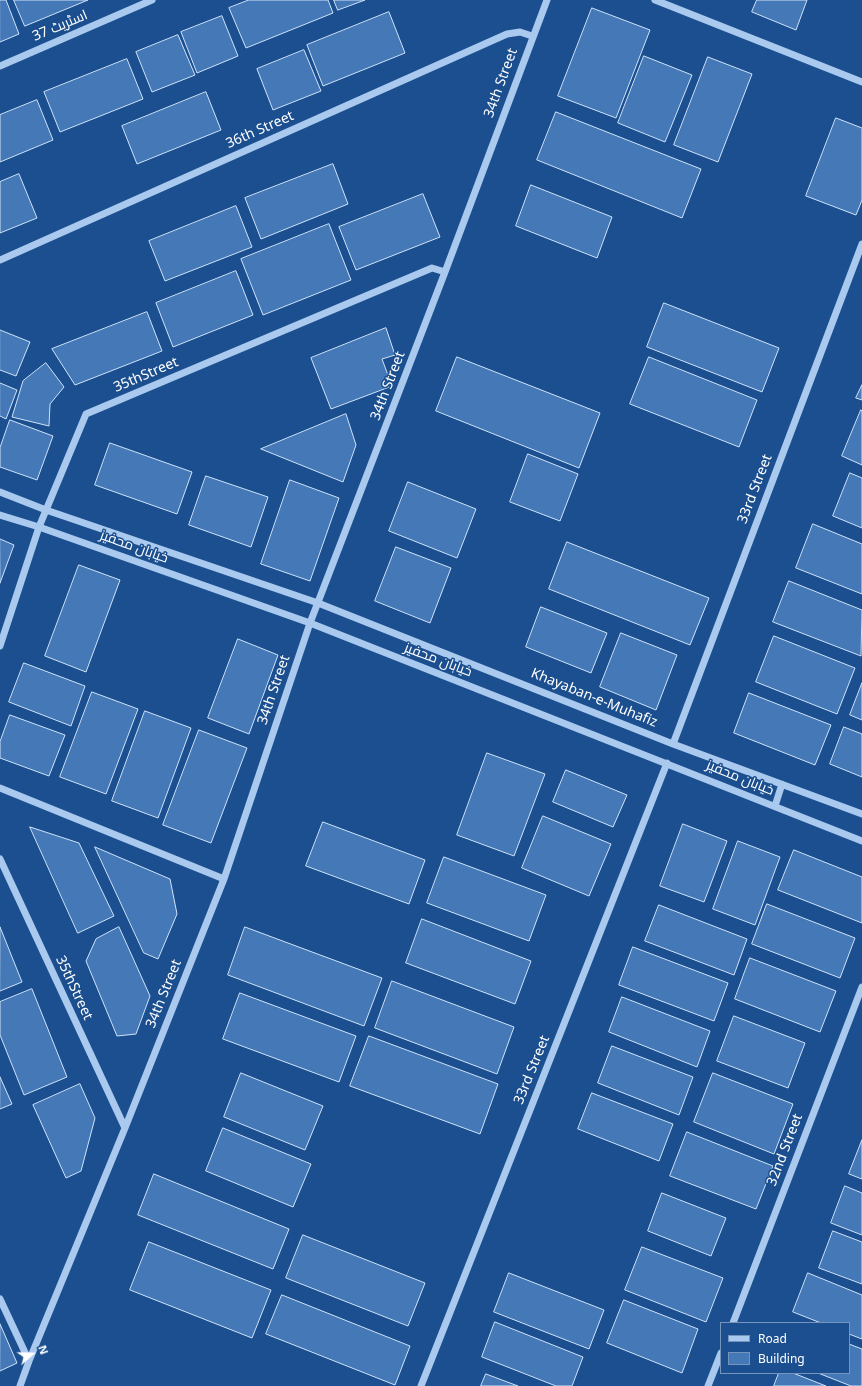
<!DOCTYPE html>
<meta charset="utf-8">
<style>
body{margin:0}
#map{position:relative;width:862px;height:1386px;overflow:hidden;background:#1b4f8f;font-family:"Noto Sans",sans-serif}
canvas{display:block}
.legend{position:absolute;left:720px;top:1322px;width:130px;height:52px;box-sizing:border-box;background:#1b4f8f;border:1px solid #7695bc;margin:0;padding:5px 7px;list-style:none;font-size:12px;color:#fff}
.legend li{display:flex;align-items:center;gap:8px;height:20px}
.legend b{width:20px;border:1px solid #7695bc}
.north{position:absolute;left:12px;top:1334px;width:40px;height:40px;-webkit-text-stroke:3px #1b4f8f;paint-order:stroke;rotate:70deg;font-size:11px;font-weight:700;line-height:16px;text-align:center;color:#fff}
.north::after{content:'';display:block;margin:auto;width:14px;height:18px;background:#fff;clip-path:polygon(50% 0,100% 100%,50% 72%,0 100%)}
</style>
<div id="map">
<canvas width="862" height="1386"></canvas>
<ul class="legend">
<li><b style="height:5px;background:#a9c9ee"></b>Road</li>
<li><b style="height:11px;background:#4478b7"></b>Building</li>
</ul>
<div class="north">N</div>
</div>
<script>
const ctx = document.querySelector('canvas').getContext('2d');
ctx.lineJoin = 'round';
function paint(path, color) { ctx.fillStyle = color; ctx.fill(path, 'evenodd'); }
function strokePath(path, color, width, dash) { ctx.strokeStyle = color; ctx.lineWidth = width; ctx.lineCap = dash ? 'butt' : 'round'; ctx.setLineDash(dash || []); ctx.stroke(path); }
function write(font, color, halo, rows, align = 'center') {
  ctx.font = font + ' "Noto Sans",Cairo,sans-serif'; ctx.lineWidth = 3; ctx.setLineDash([]); ctx.textBaseline = 'middle'; ctx.strokeStyle = halo; ctx.fillStyle = color; for (const [text, x, y, turn = 0] of rows) {
    ctx.save(); ctx.translate(x, y); ctx.rotate((+turn || 0) * Math.PI / 180); ctx.textAlign = isNaN(turn) ? turn : align; if (halo) ctx.strokeText(text, 0, 0); ctx.fillText(text, 0, 0); ctx.restore();
  }
}
const building = new Path2D(`
 M0 0H6L19 34 0 42Z
 M14 0H88L25 26Z
 M249 0H328L333 13 246 48 229 8Z
 M334 0H365L338 10Z
 M757 0H807L796 30 752 12Z
 M592 8 650 30 616 118 558 96Z
 M389 12 405 53 323 86 307 45Z
 M222 16 238 56 197 73 181 32Z
 M178 35 195 75 152 92 136 52Z
 M304 50 321 91 273 110 257 69Z
 M644 56 692 75 665 142 618 123Z
 M708 57 752 74 718 162 674 145Z
 M127 59 143 99 60 132 44 92Z
 M206 92 221 130 137 164 122 126Z
 M37 100 53 140 0 162V115Z
 M556 112 701 169 682 218 537 160Z
 M836 118 862 128V200L856 215 806 196Z
 M333 164 348 204 261 239 245 198Z
 M19 174 37 218 0 233V182Z
 M531 185 612 217 597 258 516 226Z
 M423 194 440 237 356 270 339 227Z
 M236 206 252 247 165 281 149 241Z
 M329 224 351 280 263 315 241 259Z
 M236 271 253 315 173 347 156 303Z
 M664 303 779 348 762 392 647 347Z
 M147 312 162 351 75 385 52 349Z
 M386 328 395 355 382 359 392 386 331 409 311 358Z
 M0 330 30 342 16 376 0 370Z
 M457 357 600 413 579 468 436 411Z
 M649 357 757 400 739 447 630 404Z
 M46 363 64 387 50 404 49 426 12 417 23 381Z
 M0 383 17 390 6 419 0 416Z
 M862 385V400L856 398Z
 M861 410 862 411V465L842 456Z
 M346 414 356 445 343 482 261 449Z
 M10 420 53 436 37 480 0 467V448Z
 M110 443 192 472 177 514 95 485Z
 M528 454 578 474 560 521 510 502Z
 M850 473 862 478V528L833 516Z
 M206 476 268 497 251 547 189 525Z
 M290 480 339 498 310 581 261 564Z
 M408 482 476 509 457 558 389 531Z
 M813 524 862 544V594L796 568Z
 M0 539 14 545 0 583Z
 M567 542 709 598 690 645 549 589Z
 M396 547 451 568 430 623 375 601Z
 M79 565 120 580 86 672 45 656Z
 M789 581 862 610 861 656 773 622Z
 M541 607 607 633 591 673 526 647Z
 M621 633 677 655 656 710 600 687Z
 M774 636 855 668 837 714 756 682Z
 M238 639 278 655 249 734 208 718Z
 M24 663 85 686 71 726 9 702Z
 M862 683V720L850 715Z
 M92 692 138 709 106 794 60 777Z
 M749 693 831 725 815 765 734 733Z
 M145 711 191 728 158 818 112 801Z
 M10 715 65 735 49 776 0 758V742Z
 M844 727 862 734V777L830 764Z
 M199 730 247 748 211 843 163 825Z
 M487 753 545 774 514 856 457 835Z
 M566 770 627 795 613 827 553 802Z
 M543 816 611 844 589 896 522 868Z
 M323 822 425 860 409 904 306 866Z
 M683 824 727 841 704 902 660 886Z
 M30 827 79 843 114 916 78 933Z
 M738 841 780 857 755 925 713 909Z
 M95 847 170 879 177 914 158 959 144 953Z
 M794 850 862 877V923L778 890Z
 M444 857 546 895 529 941 427 903Z
 M767 904 855 938 840 978 752 944Z
 M659 905 747 939 734 975 645 941Z
 M422 919 531 961 515 1004 406 963Z
 M0 927 22 982 0 991Z
 M119 927 150 996 136 1034 117 1036 86 961 96 939Z
 M245 927 382 978 364 1026 228 975Z
 M633 947 728 983 714 1021 619 985Z
 M750 958 836 991 820 1032 735 999Z
 M392 981 514 1027 497 1074 375 1028Z
 M32 989 67 1077 24 1095 0 1035V1002Z
 M240 993 356 1036 339 1082 223 1039Z
 M622 997 710 1031 697 1067 609 1032Z
 M734 1016 805 1043 788 1088 717 1061Z
 M369 1036 498 1084 480 1134 350 1086Z
 M612 1046 693 1077 679 1115 598 1083Z
 M241 1073 323 1106 305 1150 224 1117Z
 M713 1073 793 1104 774 1154 694 1122Z
 M0 1077 12 1104 0 1109Z
 M80 1084 95 1118 81 1171 66 1178 33 1105Z
 M592 1093 673 1124 659 1161 578 1129Z
 M223 1128 311 1164 293 1207 206 1171Z
 M687 1132 773 1166 756 1209 670 1176Z
 M862 1140V1179L849 1174Z
 M154 1174 289 1229 273 1269 138 1215Z
 M845 1186 862 1193V1235L831 1223Z
 M662 1193 726 1218 711 1256 648 1231Z
 M833 1231 862 1242V1284L819 1268Z
 M303 1235 425 1283 408 1326 286 1278Z
 M149 1242 271 1290 252 1338 130 1290Z
 M642 1247 723 1278 706 1322 625 1290Z
 M509 1273 604 1310 589 1349 494 1312Z
 M808 1273 862 1295V1339L849 1334V1323H821L793 1312Z
 M282 1295 410 1346 395 1385 266 1334Z
 M624 1300 698 1329 682 1373 607 1343Z
 M495 1322 583 1357 572 1386H556L482 1357Z
 M0 1324 17 1363 0 1371Z
 M849 1344 862 1349V1386H851L818 1373H849Z
 M779 1373H793L826 1386H774Z
 M486 1374 518 1386H481Z`);
paint(building, '#4478b7');
strokePath(building, '#cfe3fa', 1);
strokePath(new Path2D(`
 M655 0 862 82
 M0 66 152 0
 M0 260 507 34 520 32 532 36
 M0 492 46 510 318 603 673 744 862 814
 M0 515 39 527 310 623 862 841
 M0 646 39 527 86 414 432 268 445 272
 M673 744 862 244
 M0 788 224 879
 M775 806 782 784
 M0 859 125 1128
 M0 1299 29 1361
 M733 1323 862 987
 M20 1386 29 1361 125 1128 224 879 310 623 445 272 547 0
 M421 1386 667 763
 M708 1386 721 1353`), '#a9c9ee', 7);
write('14px', '#fff', '#1b4f8f', [
 ["اسٹریٹ 37",60,26,-23],
 ["34th Street",501,83,-70],
 ["36th Street",260,130,-24],
 ["35thStreet",146,375,-23],
 ["34th Street",388,386,-69],
 ["33rd Street",755,489,-69],
 ["خیابان محفیز",134,547,20],
 ["خیابان محفیز",438,660,21],
 ["34th Street",274,690,-71],
 ["Khayaban-e-Muhafiz",594,698,22],
 ["خیابان محفیز",740,778,22],
 ["35thStreet",74,988,65],
 ["34th Street",164,994,-68],
 ["33rd Street",532,1070,-68],
 ["32nd Street",785,1150,-69]
]);
</script>
